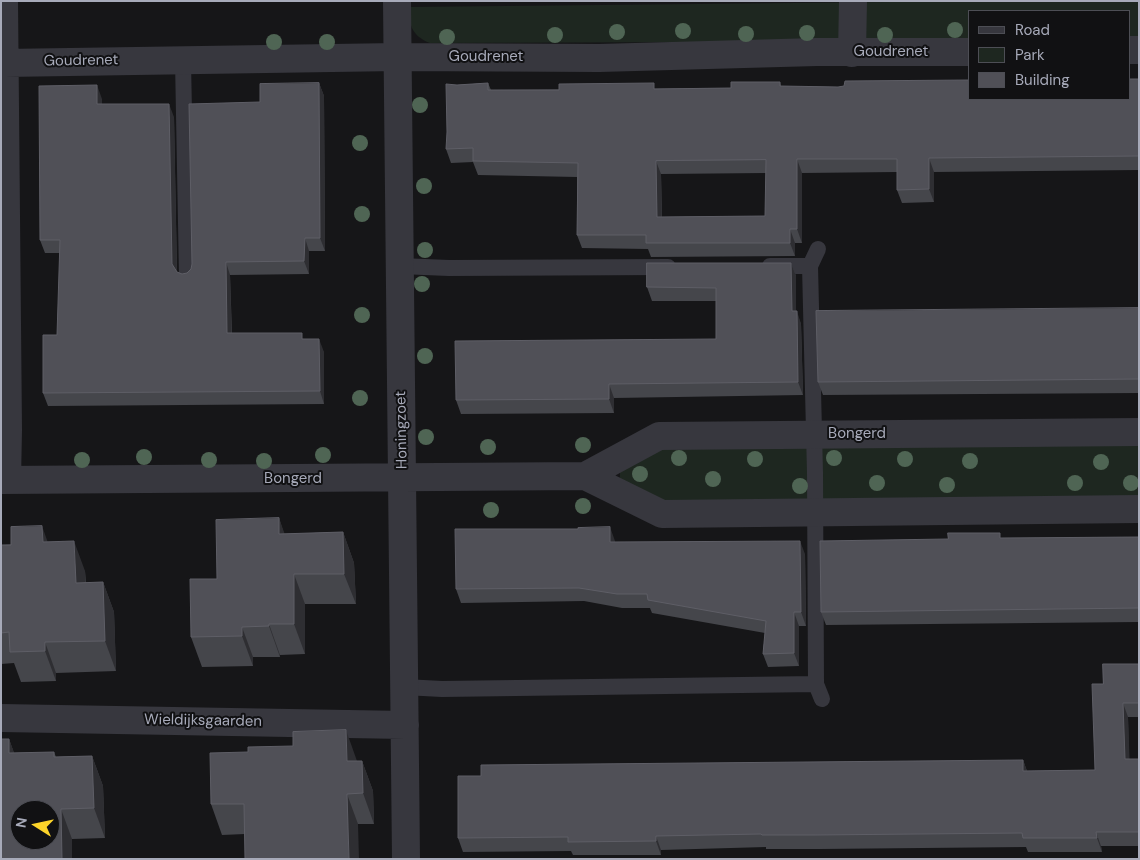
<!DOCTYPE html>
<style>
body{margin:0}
#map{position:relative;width:1140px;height:860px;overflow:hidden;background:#161618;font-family:"DM Sans",sans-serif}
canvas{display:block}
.frame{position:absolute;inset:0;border:2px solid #a7aab9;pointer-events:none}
.legend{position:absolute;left:968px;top:10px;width:162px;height:90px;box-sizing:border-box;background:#111113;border:1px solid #4d4e55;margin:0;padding:6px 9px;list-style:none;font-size:15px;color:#a7aab9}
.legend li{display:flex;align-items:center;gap:10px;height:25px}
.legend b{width:25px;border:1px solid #4d4e55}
.north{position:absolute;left:10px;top:800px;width:50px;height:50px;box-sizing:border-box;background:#111113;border:1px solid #4d4e55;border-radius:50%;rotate:280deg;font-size:14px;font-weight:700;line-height:20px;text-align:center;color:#a7aab9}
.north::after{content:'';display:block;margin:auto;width:18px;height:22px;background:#fcd42a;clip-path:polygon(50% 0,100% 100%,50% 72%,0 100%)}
</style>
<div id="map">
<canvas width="1140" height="860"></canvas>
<div class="frame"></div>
<ul class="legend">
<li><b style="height:6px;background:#37373e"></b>Road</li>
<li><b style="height:14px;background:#1e2720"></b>Park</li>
<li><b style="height:14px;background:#505057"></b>Building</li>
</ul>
<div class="north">N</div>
</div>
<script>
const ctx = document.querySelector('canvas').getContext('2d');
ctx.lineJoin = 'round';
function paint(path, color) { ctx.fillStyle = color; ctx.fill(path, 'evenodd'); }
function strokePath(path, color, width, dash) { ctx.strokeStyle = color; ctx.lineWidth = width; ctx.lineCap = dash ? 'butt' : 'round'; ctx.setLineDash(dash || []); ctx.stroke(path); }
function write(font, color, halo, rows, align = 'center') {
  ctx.font = font + ' "DM Sans",sans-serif'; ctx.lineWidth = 4; ctx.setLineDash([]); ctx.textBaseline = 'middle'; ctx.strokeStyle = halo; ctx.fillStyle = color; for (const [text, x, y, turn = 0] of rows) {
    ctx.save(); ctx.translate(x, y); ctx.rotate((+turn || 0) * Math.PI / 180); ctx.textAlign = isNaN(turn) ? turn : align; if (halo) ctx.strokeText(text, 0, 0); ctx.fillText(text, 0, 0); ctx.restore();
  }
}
paint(new Path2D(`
 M986 1H1139V38H1129V11H969V41L430 43C412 36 409 25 408 7Z
 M1139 443V502L664 506 620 483V471L659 445Z`), '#1e2720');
strokePath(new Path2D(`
 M183 60 187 277
 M818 249 810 266 815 473 816 684 822 699
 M400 266 449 268 668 267
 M770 266H810
 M404 687 442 689 816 684`), '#37373e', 16);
strokePath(new Path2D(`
 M4 1 8 430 7 480
 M397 1 406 859
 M1129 50H1139
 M852 53 853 1
 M4 63 398 57 599 58 817 52H969
 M585 476 659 436 1139 432
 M1 480 585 476 662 514 1139 509
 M1 718 405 725`), '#37373e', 28);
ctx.fillStyle = '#4f6554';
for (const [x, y] of [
 [955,30],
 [683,31],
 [617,32],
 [807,33],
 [746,34],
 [555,35],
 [885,35],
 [447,37],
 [274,42],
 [327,42],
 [420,105],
 [360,143],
 [424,186],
 [362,214],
 [425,250],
 [422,284],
 [362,315],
 [425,356],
 [360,398],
 [426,437],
 [583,445],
 [488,447],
 [323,455],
 [144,457],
 [679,458],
 [834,458],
 [755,459],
 [905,459],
 [82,460],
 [209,460],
 [264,461],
 [970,461],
 [1101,462],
 [640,474],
 [713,479],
 [877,483],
 [1075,483],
 [1131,483],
 [947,485],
 [800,486],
 [583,506],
 [491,510]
]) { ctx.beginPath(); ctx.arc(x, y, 8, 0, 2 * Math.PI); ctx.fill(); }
paint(new Path2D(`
 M1139 79V170L934 172V202L902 203 897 190V172L802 173V243H795V256L651 257 648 249 582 248 577 235V177L478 175 473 162 451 163 446 149 457 85 488 83 491 90 731 88 780 82 781 86 838 87ZM766 173 765 216 662 217 661 174Z
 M319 83 324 96 325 251H309V274L230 275 232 333 305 339 324 352V404L48 406 43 393 57 335 60 253H45L40 240 102 99V104L174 117 177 272 182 274 187 273 191 269 260 102Z
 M791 263 796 276V311L801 324 803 395 614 398V413L461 414 456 400 716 339V301H652L647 287Z
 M1139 308V393L823 395 818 382Z
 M279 518 284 534 343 532 354 563 356 604H305V654L280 655V657H253V666L202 667 191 637Z
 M1139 537V622L826 625 821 612 948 539Z
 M615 541V542L805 554 806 626H799V666L768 667 763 654 765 633 652 613 650 608H622L584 601 461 603 456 589Z
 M48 542 85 571 86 583 103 582 114 612 116 671 56 673V681L21 682 14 663 1 664V545Z
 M1139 664V717H1128L1129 759H1139V846H1101L1102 852H1028L1026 847 820 849H766V847L661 850V855H573L571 851 463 852 458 838 481 776 1023 760 1027 771 1095 770 1103 684Z
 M9 739 14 753 54 752 56 757 92 756 103 786 105 838 72 839V859H1Z
 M357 761H362L373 791 374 824H358L245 834 222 835 211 804Z`), '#45464b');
paint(new Path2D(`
 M319 83 324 96 325 251 320 238Z
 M97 85 102 99V118L97 104Z
 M169 104 174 117 177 277 172 264Z
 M929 158 934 172V202L929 189Z
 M797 159 802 173V243L797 229Z
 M656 161 661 174 662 230 657 217Z
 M790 229 795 243V256L790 243Z
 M305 238 309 251V274L304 261Z
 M226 262 230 275 232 346 227 333Z
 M791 263 796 276V324L792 311Z
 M797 311 801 324 803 395 798 382Z
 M319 339 324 352V404L320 391Z
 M609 384 614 398V413L609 399Z
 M279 518 290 549 279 534Z
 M42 526 53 557 43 542Z
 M610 527 615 541V556L610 542Z
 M343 532 354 563 356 604 344 574Z
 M74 541 85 571 87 613 76 583Z
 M800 541 805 554 806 626 801 612Z
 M294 574 305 604V654L294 624Z
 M103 582 114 612 116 671 105 641Z
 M794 612 799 626V666L794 653Z
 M269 624 280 655V657L269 626Z
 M242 627 253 657V666L242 636Z
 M45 642 56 673V681L45 651Z
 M1123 703 1128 717 1130 772 1125 759Z
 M346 730 357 761H347Z
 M9 739 20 769 9 753Z
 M92 756 103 786 105 838 94 808Z
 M1023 760 1028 774 1023 771Z
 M362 761 373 791 374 824 363 793Z
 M347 794 358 824 359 859H349Z
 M61 809 72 839V859H62Z
 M1096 832 1101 846 1102 852 1097 838Z
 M656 836 661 850V855L656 841Z`), '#2e2e32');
const building = new Path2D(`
 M1129 79H1139V156L929 158V189L897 190V159H797V229H790V243H646V235H577L578 163 473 161V148L446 149 447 132 446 84 457 85 488 83V90H559V84L654 83V89L731 88V82H780V86L838 87 844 86 845 81 969 80V99H1129ZM766 160 765 216 657 217 656 161Z
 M319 83 320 238H305L304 261 226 262 227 333H302V339H319L320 391 43 393V335H57L60 240H40L39 86 97 85V104H169L172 264 177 272 182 274 187 273 191 269 192 264 189 104 260 102V84Z
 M647 263H791L792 311H797L798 382 609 384V399L456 400 455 341 716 339V288L647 287Z
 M1139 308V379L818 382 816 311Z
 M279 518V534L343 532 344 574H294V624H269V626L242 627V636L191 637 190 579H217L216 520Z
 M42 526 43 542 74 541 76 583 103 582 105 641 45 642V651L10 652 9 632 1 633V545H11V527Z
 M610 527V542L800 541 801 612H794V653L763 654 766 621 648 600 647 594H617L579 588 456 589 455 529H578V528Z
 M948 533H1000V538L1139 537V608L821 612 820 541 948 539Z
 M1103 664H1139V703H1123L1125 759H1139V832H1096L1097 838H1023L1022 833 815 835H762L761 834 656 836V841L568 842V837L458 838V776H481V765L1023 760V771L1095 770 1092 684H1103Z
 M346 730 347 761H362L363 793 347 794 349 859H245L244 804H211L210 753 248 752V747L293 746V732Z
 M1 739H9V753L54 752V757L92 756 94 808 61 809 62 859H1ZM20 810H50V840H20Z`);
paint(building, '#505057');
strokePath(building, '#5e5e66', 1);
write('15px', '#a7aab9', '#111113', [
 ["Goudrenet",891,52],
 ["Goudrenet",486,57],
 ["Goudrenet",81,61,-1],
 ["Honingzoet",402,430,-91],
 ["Bongerd",857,434],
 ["Bongerd",293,479],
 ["Wieldijksgaarden",203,721,1]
]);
</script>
